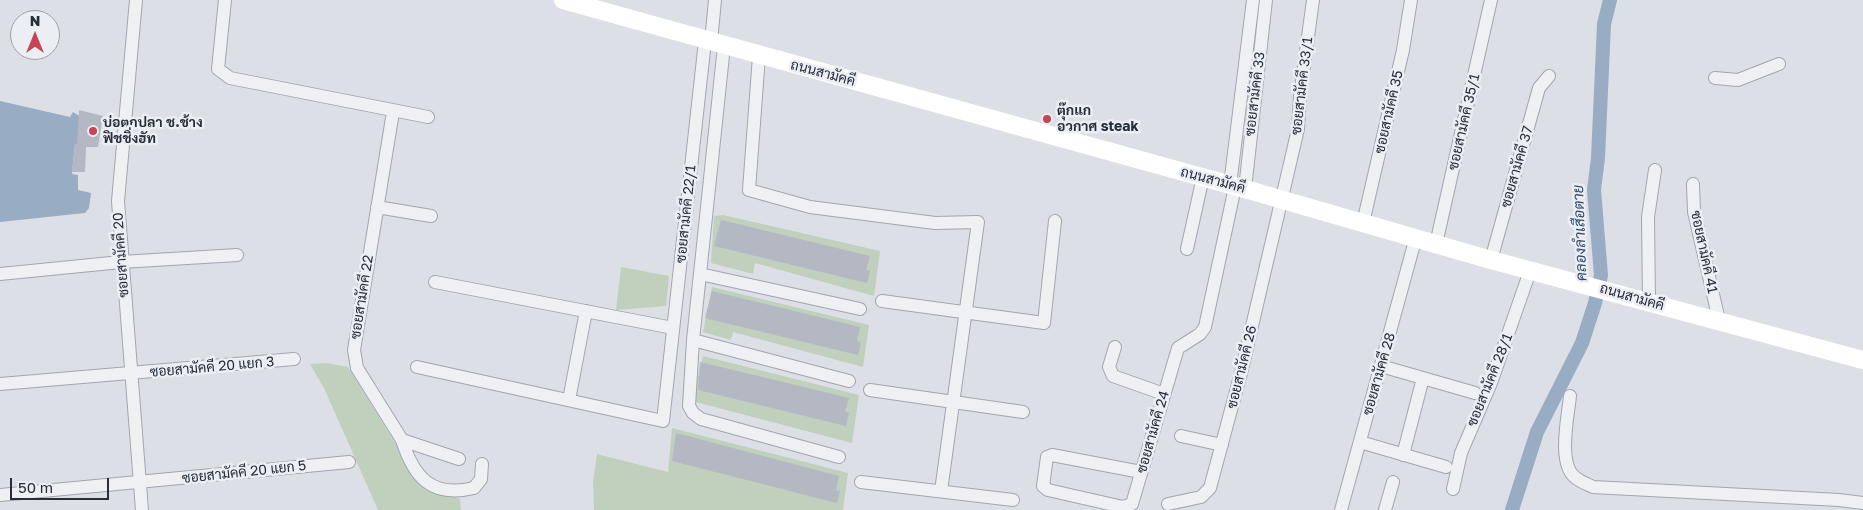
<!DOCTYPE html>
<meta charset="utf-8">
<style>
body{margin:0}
#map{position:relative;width:1863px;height:510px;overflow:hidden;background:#dcdfe5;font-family:"Golos Text",sans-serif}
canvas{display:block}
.north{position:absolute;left:10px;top:10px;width:50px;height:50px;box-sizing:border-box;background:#ebeef3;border:1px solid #9ca1a9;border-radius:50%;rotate:0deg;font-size:14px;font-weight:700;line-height:20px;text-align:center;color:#262d3b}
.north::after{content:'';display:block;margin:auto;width:18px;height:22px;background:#c74455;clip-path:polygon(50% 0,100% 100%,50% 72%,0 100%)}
.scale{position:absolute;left:10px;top:478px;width:99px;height:22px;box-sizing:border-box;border:2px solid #262d3b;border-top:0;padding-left:6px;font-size:15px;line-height:18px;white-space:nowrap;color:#262d3b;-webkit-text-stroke:4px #ebeef3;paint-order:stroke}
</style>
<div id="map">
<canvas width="1863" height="510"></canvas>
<div class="north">N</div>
<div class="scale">50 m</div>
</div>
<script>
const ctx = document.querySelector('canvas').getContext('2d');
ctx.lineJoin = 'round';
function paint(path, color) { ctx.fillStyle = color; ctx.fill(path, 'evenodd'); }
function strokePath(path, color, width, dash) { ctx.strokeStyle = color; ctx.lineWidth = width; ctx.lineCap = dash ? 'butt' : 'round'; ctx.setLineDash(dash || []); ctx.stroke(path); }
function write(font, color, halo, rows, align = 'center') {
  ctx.font = font + ' "Golos Text",Sarabun,sans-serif'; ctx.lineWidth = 5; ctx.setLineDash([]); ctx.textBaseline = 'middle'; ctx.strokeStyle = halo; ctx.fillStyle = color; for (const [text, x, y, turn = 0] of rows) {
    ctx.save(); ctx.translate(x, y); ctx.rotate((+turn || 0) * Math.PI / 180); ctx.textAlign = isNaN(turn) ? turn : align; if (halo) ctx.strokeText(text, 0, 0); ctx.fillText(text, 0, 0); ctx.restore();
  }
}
paint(new Path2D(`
 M723 215 880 251 874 296 755 263 753 274 711 263 714 216Z
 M621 267 669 276 666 306 616 310Z
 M712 287 869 325 863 367 733 332 731 340 703 332Z
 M703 356 859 395 852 443 692 401Z
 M327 363 348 367 421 485 460 499 461 510H378L324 388 310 364Z
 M672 428 848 473 843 510H594L593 482 597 454 668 472Z`), '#c1cfbd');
paint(new Path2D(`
 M0 101 70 117 73 112 81 117 86 144H75L72 174 78 175V190L91 193 89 208 85 213 0 222Z`), '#98acc4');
strokePath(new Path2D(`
 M1512 510 1537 432 1582 343 1595 303 1601 275 1594 190 1598 158 1604 24 1610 0`), '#98acc4', 14);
paint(new Path2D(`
 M79 110 103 116 98 147H86L85 172H72L75 144H77Z
 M721 220 870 256 866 270H870L867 283 714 246Z
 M712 291 860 327 857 341 861 342 858 355 705 318Z
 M700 362 849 398 845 412H849L846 426 698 390Z
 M676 433 839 476 836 490 840 491 837 503 672 461Z`), '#b3b8c2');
const street = new Path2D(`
 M136 0 118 201 142 510
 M225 0 218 69 230 78 428 117
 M711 42 715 0
 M724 46 693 340 689 406 693 413 701 419 839 457
 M759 56 749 190 810 207 935 223 978 222 941 491
 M1715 78 1738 80 1779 64
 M393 112 354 350 357 368 402 440 459 459
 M1693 184 1694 212 1719 320
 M1230 185 1253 0
 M1245 189 1266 0
 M377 207 431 216
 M1363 223 1403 50 1411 0
 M1436 244 1491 0
 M1187 249 1203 177
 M1491 260 1539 88 1549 76
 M0 274 121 262 237 255
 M700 274 860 309
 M435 282 673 328
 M882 301 1044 323 1055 221
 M1649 303 1648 217 1655 170
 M693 340 849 381
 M1115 347 1109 367 1113 376 1164 394
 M1381 366 1475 393
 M417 367 663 421 705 41
 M0 384 294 359
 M870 390 1023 412
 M1570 396C1568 416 1557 465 1576 478 1581 482 1587 484 1593 487L1839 500 1863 503
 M569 400 586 311
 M1181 436 1222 445
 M402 440C414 478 432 498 474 488L481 479 482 464
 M1360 442 1446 467
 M1403 455 1423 378
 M1141 472 1052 455 1047 457 1043 486 1048 490 1123 507 1132 504 1178 348 1200 334 1205 327 1235 187
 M861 482 1013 500
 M1453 489 1461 453 1491 383 1530 271
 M0 495 349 462
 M1168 504 1201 497 1210 488 1242 369 1298 129 1300 96 1313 0
 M1341 510 1416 237
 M1385 510 1393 482`);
strokePath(street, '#a2a6af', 14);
strokePath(street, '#eef0f4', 12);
strokePath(new Path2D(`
 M563 0 1245 189 1491 260 1863 360`), '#fff', 18);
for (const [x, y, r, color] of [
 [1047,119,5,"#c74455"],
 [93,131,5,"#c74455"]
]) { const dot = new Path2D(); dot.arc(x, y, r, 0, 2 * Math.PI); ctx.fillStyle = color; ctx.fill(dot); strokePath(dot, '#ebeef3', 2); }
write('14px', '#262d3b', '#ebeef3', [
 ["ถนนสามัคคี",823,73,15],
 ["ซอยสามัคคี 33/1",1302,86,-83],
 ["ซอยสามัคคี 33",1255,94,-83],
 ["ซอยสามัคคี 35",1389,112,-77],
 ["ซอยสามัคคี 35/1",1464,122,-77],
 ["ซอยสามัคคี 37",1517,167,-74],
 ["ถนนสามัคคี",1213,180,15],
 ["ซอยสามัคคี 22/1",686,214,-84],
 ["ซอยสามัคคี 41",1704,252,78],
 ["ซอยสามัคคี 20",121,255,-94],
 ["ซอยสามัคคี 22",362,297,-81],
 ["ถนนสามัคคี",1632,297,16],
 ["ซอยสามัคคี 20 แยก 3",212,367,-5],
 ["ซอยสามัคคี 26",1242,367,-76],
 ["ซอยสามัคคี 28",1379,374,-74],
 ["ซอยสามัคคี 28/1",1490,380,-68],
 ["ซอยสามัคคี 24",1153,432,-74],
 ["ซอยสามัคคี 20 แยก 5",244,472,-6]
]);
write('bold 14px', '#262d3b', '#ebeef3', [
 ["ตุ๊กแก",1057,111],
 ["อวกาศ steak",1057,127],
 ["บ่อตกปลา ช.ช้าง",103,123],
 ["ฟิชชิ่งฮัท",103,139]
], 'left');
write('italic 15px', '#334b6c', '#ebeef3', [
 ["คลองลำเสือตาย",1580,233,-92]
]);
</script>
